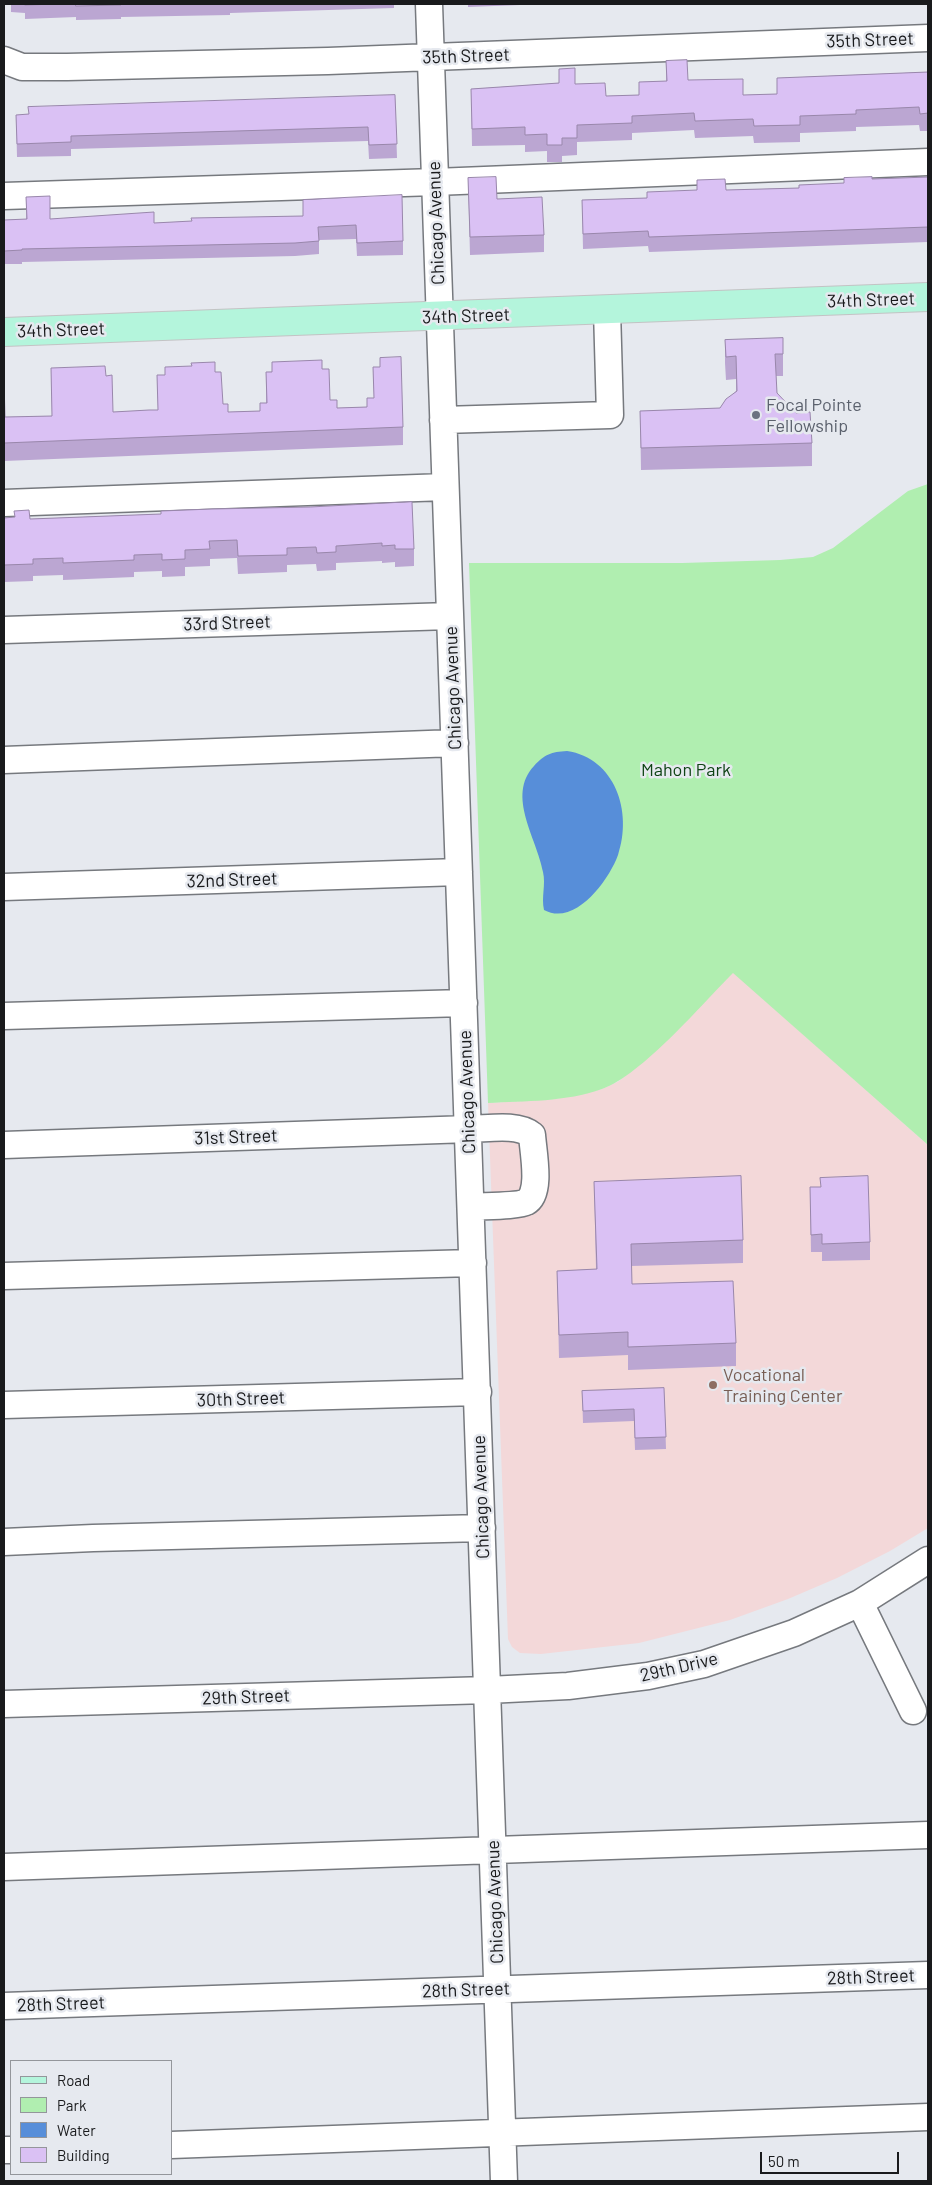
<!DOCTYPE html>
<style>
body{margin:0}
#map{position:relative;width:932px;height:2185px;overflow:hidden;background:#e6e9ef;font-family:Barlow,sans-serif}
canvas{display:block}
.frame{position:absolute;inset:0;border:5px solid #191a1c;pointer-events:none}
.legend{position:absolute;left:10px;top:2060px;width:162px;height:115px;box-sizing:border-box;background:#e6e9ef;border:1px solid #94969b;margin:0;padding:6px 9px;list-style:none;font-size:15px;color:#191a1c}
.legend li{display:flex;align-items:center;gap:10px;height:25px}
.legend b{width:25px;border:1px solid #94969b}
.scale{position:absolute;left:760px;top:2152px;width:139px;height:22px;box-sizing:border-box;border:2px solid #191a1c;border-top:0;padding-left:6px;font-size:15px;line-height:18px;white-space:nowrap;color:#191a1c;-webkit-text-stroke:4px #e6e9ef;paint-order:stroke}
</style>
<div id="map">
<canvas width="932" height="2185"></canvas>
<div class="frame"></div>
<ul class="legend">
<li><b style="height:6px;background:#b4f5dc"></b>Road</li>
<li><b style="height:14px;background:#b0eeb0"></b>Park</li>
<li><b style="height:14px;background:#578ed9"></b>Water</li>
<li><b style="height:14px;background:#dac1f4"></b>Building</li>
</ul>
<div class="scale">50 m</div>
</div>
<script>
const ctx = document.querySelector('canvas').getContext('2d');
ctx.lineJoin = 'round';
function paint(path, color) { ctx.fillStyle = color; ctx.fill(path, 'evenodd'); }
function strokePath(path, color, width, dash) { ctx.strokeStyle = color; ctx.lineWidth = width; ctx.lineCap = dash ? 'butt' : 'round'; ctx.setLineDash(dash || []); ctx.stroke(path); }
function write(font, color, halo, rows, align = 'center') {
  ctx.font = font + ' Barlow,sans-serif'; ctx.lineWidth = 5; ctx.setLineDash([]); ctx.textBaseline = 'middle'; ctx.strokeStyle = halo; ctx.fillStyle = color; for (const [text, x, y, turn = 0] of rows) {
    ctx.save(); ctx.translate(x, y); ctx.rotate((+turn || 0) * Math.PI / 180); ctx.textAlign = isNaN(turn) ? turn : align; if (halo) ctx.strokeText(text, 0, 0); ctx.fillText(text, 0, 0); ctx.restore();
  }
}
paint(new Path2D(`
 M733 972 928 1145V1528L890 1551 837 1578 788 1599 730 1620 639 1643 541 1654 520 1653 512 1647 508 1639 488 1103 555 1099 602 1089 619 1081 654 1052Z`), '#f3d8d9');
paint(new Path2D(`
 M928 484V1145L733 973C702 1004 642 1075 602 1089 566 1102 525 1101 488 1103L469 563H682L780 560 813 557 833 548 908 491Z`), '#b0eeb0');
paint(new Path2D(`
 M567 751C615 758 633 812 618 855 609 880 575 927 544 910 541 897 546 885 543 872 537 838 506 796 534 766 545 754 551 752 567 751Z`), '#578ed9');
const minor = new Path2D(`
 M429 4 504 2181
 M4 60 22 67H67L328 61 928 38
 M4 196 435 182 928 162
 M443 420 610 415 607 310
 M4 503 445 487
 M4 630 450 616
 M4 760 455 743
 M4 887 459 872
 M4 1016 464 1003
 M4 1145 469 1129C487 1129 517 1123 532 1135 533 1151 542 1194 526 1202 519 1206 482 1206 471 1207
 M4 1276 473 1263
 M4 1405 478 1392
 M4 1542 93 1538 482 1528
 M860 1603 913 1711
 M4 1704 488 1690 568 1686 648 1676 704 1664 794 1633 860 1603 928 1560
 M4 1867 928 1835
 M4 2006 928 1975
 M171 2145 928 2117
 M4 2150H11`);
const major = new Path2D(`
 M4 332 928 297`);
strokePath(minor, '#76797e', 29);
strokePath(major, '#c3c3c4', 30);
strokePath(minor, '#fff', 26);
strokePath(major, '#b4f5dc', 28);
paint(new Path2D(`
 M11 4H394V8L230 13V15L121 17V19L76 20V17L25 19V13L11 12Z
 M468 4H520V5L468 7Z
 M666 61 688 80 743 95 777 94V78L928 72V131H920L919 125 856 127V131L800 133V142L754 143 753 136 695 138 694 130 632 133V140L577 142V155L562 156V162H547V151L525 152V145L472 146 471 89 559 83V69L575 84 606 96 639 95V82L666 81Z
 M395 95 397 158 369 159 368 141 71 149V156L17 157 16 115Z
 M928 177V242L649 252 648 246 583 249 582 200 647 198 726 190 799 188 844 183 872 179Z
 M468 178 497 199 544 235V252L470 255Z
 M26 197 50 219 154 223 303 216V200L403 241V255L357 256 356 239 319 240V254L295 256 22 262V264H4V220L26 219Z
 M783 338V376H776L777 393 812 443V466L641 470 640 411 720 408 736 391V379L726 380 725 363V340Z
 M165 367 215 372 223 404 228 412 260 411 266 403V372L322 369 330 400 337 408 367 407 374 398 373 367 403 427V445L4 461V381L5 417 52 416 51 368 106 376 113 412 158 410 157 375H165Z
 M212 509 414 549V566L395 567V562L382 563V561L336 563V570L317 571 316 564 287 565V572L238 574 237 558 210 559V566L185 567V576L162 577V571L134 572V577L63 580V575L33 576V581L4 582V518L30 519 161 514Z
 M594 1182 743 1240V1263L631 1266 632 1284 736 1343V1366L628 1370V1355L559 1358 557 1271 596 1269Z
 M810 1187 870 1242V1260L822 1261V1252H811Z
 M664 1388 666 1449 635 1450 634 1421 583 1423 582 1391Z`), '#bba6d2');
const building = new Path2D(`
 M25 4H58L25 5Z
 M76 4H121V5L76 6Z
 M687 60 688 80 743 79V95L777 94V78L928 72V113L920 114 919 107 856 110V114L800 116V125L754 126 753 119 695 121 694 113 632 116V123L577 125V138H562V145H547V134L525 135V127L472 129 471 89 559 83V69L575 68V84L605 83 606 96 639 95V82L667 81 666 61Z
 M395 95 397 144 369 145 368 127 71 136V142L17 144 16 115 29 114 28 107Z
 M496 177 497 199 542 197 544 235 470 237 468 178Z
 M872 177V179L928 177V227L649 237 648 231 583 234 582 200 647 198V192L697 190V180L725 179 726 190 799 188V185L844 183V178Z
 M402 195 403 241 357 243 356 225 318 227 319 241 295 243 22 249V250L4 251V220L27 219 26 197 50 196V219L154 212V223L192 221 191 218 303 216V200Z
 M783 338V354H775L777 393 796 413 810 412 812 443 641 448 640 411 720 408 726 399 737 391 736 356 726 357 725 340Z
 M401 357 403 427 4 443V381L5 417 52 416 51 368 105 366 106 376 112 375 113 412 149 410H158L157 375H165V367L192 366 191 363 215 362V372H221L223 404H228V412L260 411V403H267L266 372H272V362L322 360V369H329L330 400H337V408L367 407V398H374L373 367H380V358Z
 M412 502 414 549H395V545L382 546V543L336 546V552L317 553 316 547 287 548V555L238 556 237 540 209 541 210 549 185 550V559L162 560V554L134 555V560L63 563V558L33 559V564L4 565V518L15 517 14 511 29 510 30 519 161 514V511L212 509 310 507Z
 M741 1176 743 1240 631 1244 632 1284 733 1281 736 1343 628 1347V1332L559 1335 557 1271 597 1269 594 1182Z
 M868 1176 870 1242 822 1244V1234L811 1235 810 1187H821L820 1178Z
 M664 1388 666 1437 635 1438 634 1409 583 1411 582 1391Z`);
paint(building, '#dac1f4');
strokePath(building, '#9987ab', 1);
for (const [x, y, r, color] of [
 [756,415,5,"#6b7280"],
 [713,1385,5,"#8d6e63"]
]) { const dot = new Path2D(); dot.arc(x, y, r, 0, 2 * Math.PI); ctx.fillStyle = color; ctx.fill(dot); strokePath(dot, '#e6e9ef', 2); }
write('18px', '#191a1c', '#e6e9ef', [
 ["35th Street",870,40,-2],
 ["35th Street",466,56,-2],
 ["Chicago Avenue",436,223,-92],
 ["34th Street",871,300,-2],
 ["34th Street",466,316,-2],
 ["34th Street",61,330,-2],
 ["33rd Street",227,623,-2],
 ["Chicago Avenue",453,688,-92],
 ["32nd Street",232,880,-2],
 ["Chicago Avenue",467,1092,-92],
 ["31st Street",236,1137,-2],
 ["30th Street",241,1399,-2],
 ["Chicago Avenue",481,1497,-92],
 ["29th Drive",679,1667,-13],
 ["29th Street",246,1697,-2],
 ["Chicago Avenue",495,1902,-92],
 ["28th Street",871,1977,-2],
 ["28th Street",466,1990,-2],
 ["28th Street",61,2004,-2]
]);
write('18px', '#5b616d', '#e6e9ef', [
 ["Focal Pointe",766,405],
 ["Fellowship",766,426]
], 'left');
write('18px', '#0f4415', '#e6e9ef', [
 ["Mahon Park",686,770]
]);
write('18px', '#785e54', '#e6e9ef', [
 ["Vocational",723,1375],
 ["Training Center",723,1396]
], 'left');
</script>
